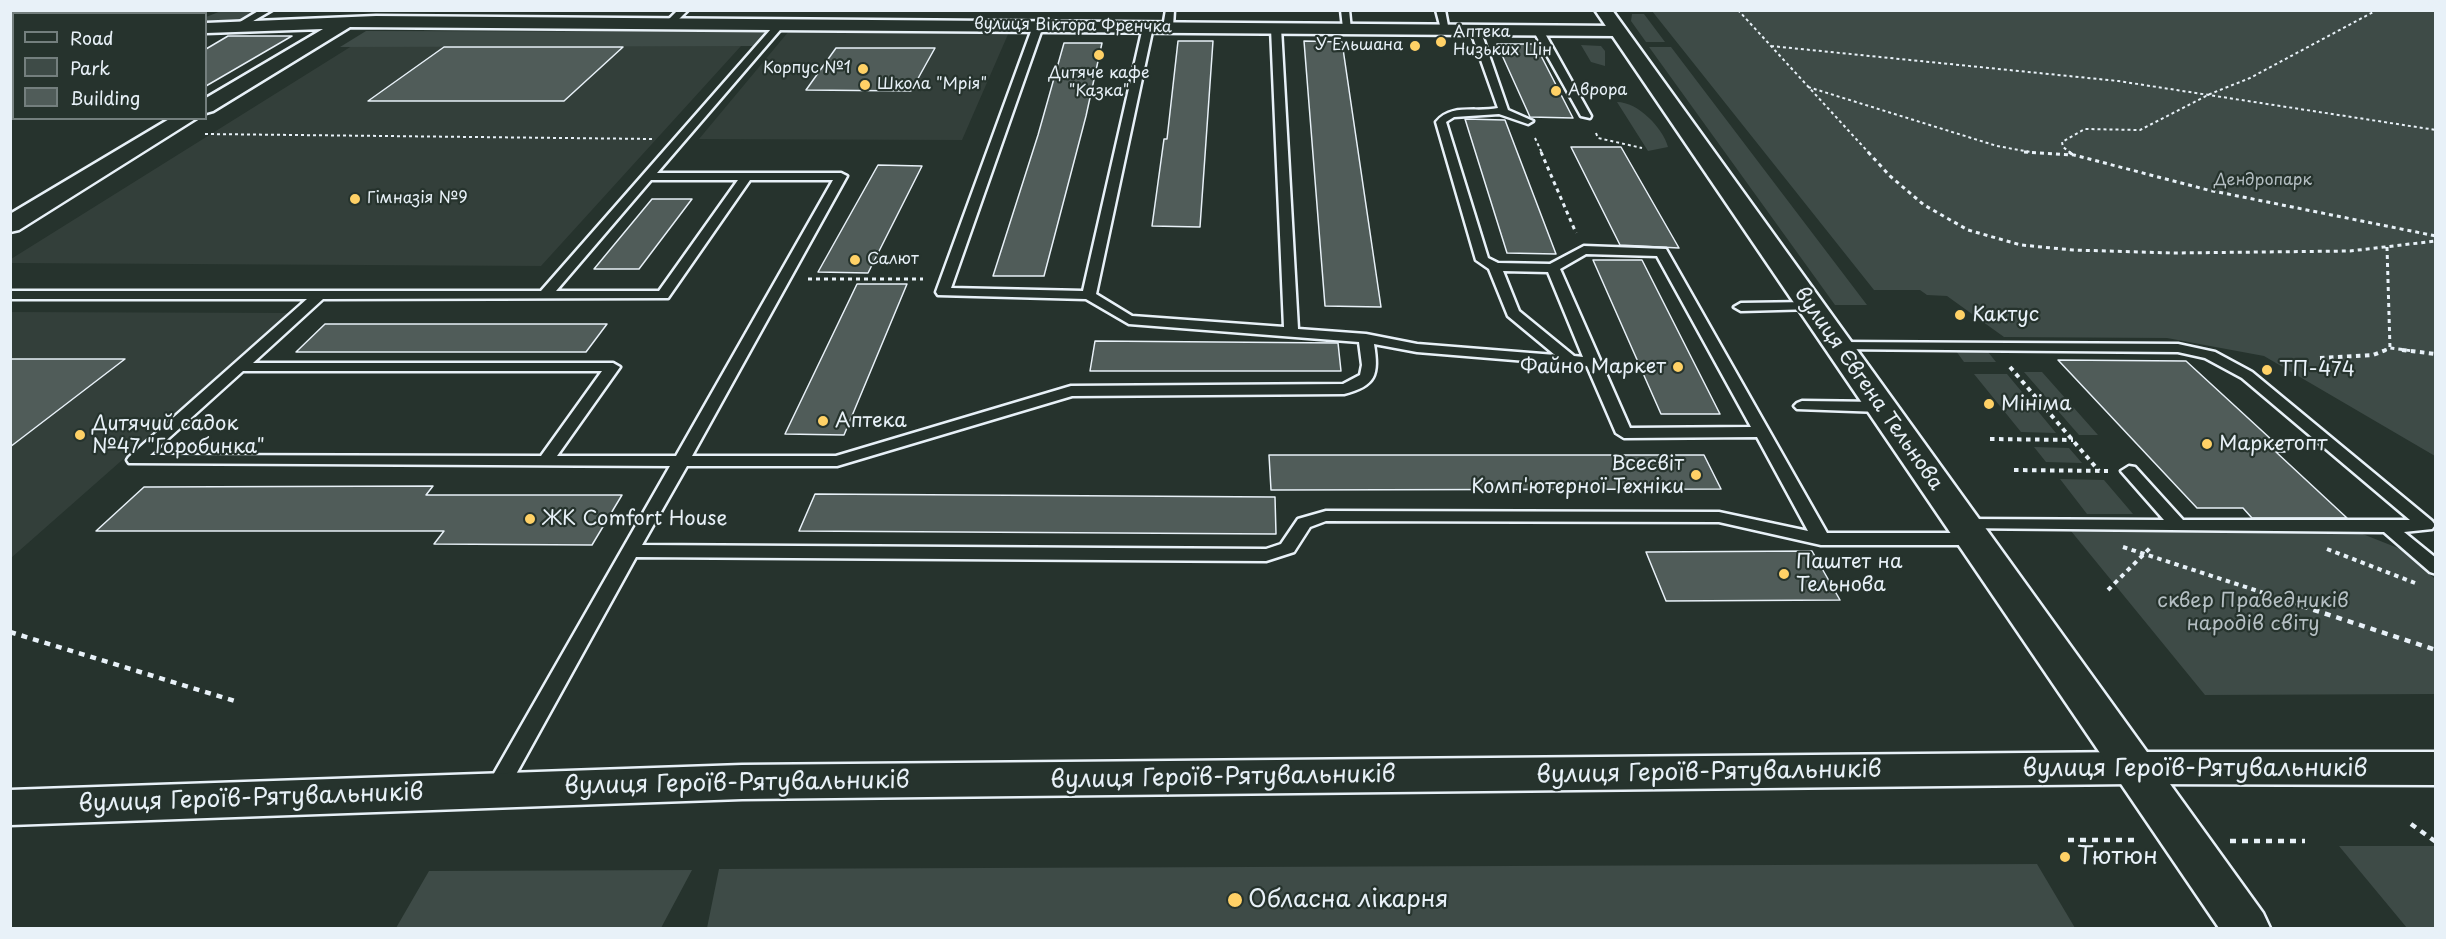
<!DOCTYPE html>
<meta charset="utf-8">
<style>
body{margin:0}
#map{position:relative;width:2446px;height:939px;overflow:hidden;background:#26332d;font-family:"Playpen Sans",sans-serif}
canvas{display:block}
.frame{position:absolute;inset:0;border:12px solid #e8f1f8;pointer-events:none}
.legend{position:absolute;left:12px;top:12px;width:195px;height:108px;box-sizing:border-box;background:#26332d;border:2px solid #747f7e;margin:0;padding:8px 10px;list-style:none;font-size:18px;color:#e8f1f8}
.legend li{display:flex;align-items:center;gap:12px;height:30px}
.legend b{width:30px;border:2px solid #747f7e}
</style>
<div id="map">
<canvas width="2446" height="939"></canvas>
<div class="frame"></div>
<ul class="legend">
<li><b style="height:8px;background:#26332d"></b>Road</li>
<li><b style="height:16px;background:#3e4b47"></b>Park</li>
<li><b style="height:16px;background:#505c59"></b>Building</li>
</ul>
</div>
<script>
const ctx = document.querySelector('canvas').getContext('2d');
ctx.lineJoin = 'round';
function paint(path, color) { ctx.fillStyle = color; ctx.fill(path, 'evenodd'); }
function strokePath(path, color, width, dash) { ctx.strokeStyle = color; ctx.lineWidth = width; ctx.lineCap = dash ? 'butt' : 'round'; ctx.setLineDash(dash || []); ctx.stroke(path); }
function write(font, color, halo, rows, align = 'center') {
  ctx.font = font + ' "Playpen Sans",sans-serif'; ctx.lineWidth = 4.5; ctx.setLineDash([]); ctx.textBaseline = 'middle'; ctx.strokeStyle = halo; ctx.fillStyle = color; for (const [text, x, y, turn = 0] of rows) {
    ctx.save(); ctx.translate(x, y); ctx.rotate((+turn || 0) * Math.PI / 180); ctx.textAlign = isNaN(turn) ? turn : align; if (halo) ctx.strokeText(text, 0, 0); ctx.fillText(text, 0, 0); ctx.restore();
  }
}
paint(new Path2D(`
 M789 31 1009 32 962 140 699 139Z
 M371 34 751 35 541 266 11 263V259Z
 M11 312 289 313 11 558Z`), '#333f3a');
paint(new Path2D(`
 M221 11H255L241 21 206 25V17Z
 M1652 11H2435V456L2264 356 2167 338 2004 337 1947 296 1927 295 1920 290H1874Z
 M1632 14H1644L1665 42H1646L1631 21Z
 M366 31 782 32 766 46 340 47Z
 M1581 45 1601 46 1605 51V66L1591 62Z
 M1649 47H1671L1867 305H1835Z
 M1617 102C1638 102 1663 128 1668 147L1648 151Z
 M1956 351 1988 352 1996 362H1964Z
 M2024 372H2042L2098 435H2079Z
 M1974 374H2007L2056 433 2021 432Z
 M2034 447 2069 448 2082 463 2046 462Z
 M2060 479 2104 480 2133 514H2087Z
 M2071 531H2355L2403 550 2435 579V694L2205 695Z
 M2339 846H2435V928H2407Z
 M2037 864 2075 928H707L719 869Z
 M692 870 661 928H396L429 871Z`), '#3e4b47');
const building = new Path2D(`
 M228 36H292L206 86V49Z
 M1178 41H1213L1200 227 1152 226 1164 139H1167Z
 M1304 41 1342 42 1381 307 1325 306Z
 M1064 43H1102L1086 116 1044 276H993L1038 135Z
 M1497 44H1535L1573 118 1530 117Z
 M444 47H623L564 101H368Z
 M836 48H935L911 91 806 90Z
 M1465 119 1505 120 1556 254 1507 253Z
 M1571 147H1621L1679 248 1620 245Z
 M878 165 922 166 868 273 818 272Z
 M652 199H692L639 269H594Z
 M1593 260H1642L1720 414H1661Z
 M857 284H907L844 435 785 434Z
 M325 324H607L586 352H296Z
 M1095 341 1338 343 1341 371H1090Z
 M10 359H125L10 447Z
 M2058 360 2186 361 2285 452H2276L2347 518H2252L2243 508H2197Z
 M1269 455H1704L1721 489 1271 490Z
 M433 486 426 495H622L592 545 434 544 444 531H96L144 487Z
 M815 494 1275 497 1276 534 799 531Z
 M1812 551 1840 600 1666 601 1646 552Z`);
paint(building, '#505c59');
strokePath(building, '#e8f1f8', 1.5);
const service = new Path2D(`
 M260 10H272L243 27 235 25Z
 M678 10H688L674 24H668V20Z
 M1166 10H1174L1173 27 1168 30 1163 27Z
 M1341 10H1349L1351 30 1343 28Z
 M1436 10H1445L1449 31 1441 29Z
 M778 21 786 23 657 173H841L847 176 692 456H836L1071 386 1343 384 1360 375 1362 365 1359 342 1129 324 1086 299 938 295 936 292 1033 26 1038 23 1043 26 951 288 1083 291 1143 27 1148 24 1153 27 1096 294 1132 316 1284 327 1271 28 1276 25 1281 28 1298 329 1366 334 1417 344 1555 355 1508 316 1489 269 1476 260 1436 122C1451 103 1477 113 1498 108L1470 29 1475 26 1480 29 1508 110 1533 121 1528 124 1499 114 1454 117 1446 122 1488 258 1498 263 1550 264 1584 246 1666 249 1827 533H1974L1983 539 1974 545H1821L1719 522 1326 521 1310 527 1294 552 1266 561 636 557 504 796 496 799 488 796 485 790 488 784 670 466 129 463 127 460 129 457 307 299H10V291H541ZM651 180H738L659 291H556ZM750 180H833L676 456H557L620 367 613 363H253L323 299 668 298ZM1586 254 1657 256 1751 427 1630 428 1560 269ZM1503 271 1548 272 1583 357 1574 356 1519 311ZM1374 344 1417 352 1587 366 1616 433 1624 438 1757 437 1808 531 1719 512 1326 511 1298 519 1281 544 1266 549 642 545 687 466H837L1072 396 1344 394C1376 386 1379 375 1374 344ZM243 371H602L541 456 150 455Z
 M1535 28 1543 30 1591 116 1590 118 1581 116 1533 30Z
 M1810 302 1815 303V309L1741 311 1734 307 1741 303Z
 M1838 342 2178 344 2215 352 2252 372 2432 521 2435 525 2432 529 2404 532 2436 558V574L2430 572 2384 532 1957 528 1954 524 1957 520 1963 519 2164 520 2121 471 2129 466 2135 467 2183 520H2410L2242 378 2205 358 2178 352 1833 349 1831 346 1833 343Z
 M1802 401 1881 402 1889 407 1881 412 1797 409 1794 406 1797 403Z`);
const tertiary = new Path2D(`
 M376 16 1616 26 1625 31 1616 36 350 27 213 111 206 113V98L323 29 206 33V23Z
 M10 38H14V49H10Z
 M171 118H197L19 230 10 232V214Z`);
const secondary = new Path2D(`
 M2133 752H2436V785L2133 784 742 799 10 825V790L742 765Z`);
const primary = new Path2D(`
 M1595 10H1612L2263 913 2270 928H2219Z`);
strokePath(service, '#e8f1f8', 5);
strokePath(tertiary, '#e8f1f8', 5);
strokePath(secondary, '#e8f1f8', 5);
strokePath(primary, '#e8f1f8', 5);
strokePath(new Path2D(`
 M1738 10 1869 153
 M1771 46 2118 81 2436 130
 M1808 87 1997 146 2036 153
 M1596 133 1598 138 1642 148
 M205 134 653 139
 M1535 138 1542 153
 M2071 153 2063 147 2062 142 2085 129 2140 130 2210 94 2250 78 2377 10`), '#e8f1f8', 2, [3, 3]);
strokePath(new Path2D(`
 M1541 152 1576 233
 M1868 152 1890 176 1924 205 1968 230 2021 245 2073 250 2174 253 2350 251 2436 241
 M2024 152 2074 155 2208 190 2436 236
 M2069 152 2073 155
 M2387 247 2390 348
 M808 279H923
 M2383 351 2390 348 2413 351`), '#e8f1f8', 3, [4, 4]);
strokePath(new Path2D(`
 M2402 350 2436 354
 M2320 358 2373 355 2386 350
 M2010 367 2099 471
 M1990 439 2073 440
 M2014 470 2108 471
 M2123 547 2307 607
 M2327 549 2415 583
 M2108 590 2152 546`), '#e8f1f8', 4, [4.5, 4.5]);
strokePath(new Path2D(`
 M2302 606 2436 650
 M10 632 238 702
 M2411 824 2436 842
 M2068 840H2139
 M2230 841H2305`), '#e8f1f8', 4.5, [6, 6]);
paint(service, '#26332d');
paint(tertiary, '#26332d');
paint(secondary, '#26332d');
paint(primary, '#26332d');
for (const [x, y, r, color] of [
 [1441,42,6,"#ffd166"],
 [1415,46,6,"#ffd166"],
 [1099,55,6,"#ffd166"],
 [863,69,6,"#ffd166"],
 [865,85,6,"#ffd166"],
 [1556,91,6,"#ffd166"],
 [355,199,6,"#ffd166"],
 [855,260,6,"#ffd166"],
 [1960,315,6,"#ffd166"],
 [1678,367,6,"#ffd166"],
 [2267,370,6,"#ffd166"],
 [1989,404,6,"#ffd166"],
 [823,421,6,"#ffd166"],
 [80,435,6,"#ffd166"],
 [2207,444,6,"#ffd166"],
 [1696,475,6,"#ffd166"],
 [530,519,6,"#ffd166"],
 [1784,574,6,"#ffd166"],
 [2065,857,6,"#ffd166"],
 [1235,900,8,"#ffd166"]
]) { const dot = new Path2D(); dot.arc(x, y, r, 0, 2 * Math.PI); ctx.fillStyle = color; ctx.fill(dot); strokePath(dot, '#26332d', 2); }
write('16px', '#e8f1f8', '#26332d', [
 ["вулиця Віктора Френчка",1073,26,1]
]);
write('16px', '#e8f1f8', '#26332d', [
 ["Аптека",1453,33],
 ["Низьких Цін",1453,51],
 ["У Ельшана",1403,46,"right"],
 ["Корпус №1",851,69,"right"],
 ["Дитяче кафе",1099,74,"center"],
 ["\"Казка\"",1099,92,"center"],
 ["Школа \"Мрія\"",877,85],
 ["Аврора",1568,91],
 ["Гімназія №9",367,199],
 ["Салют",867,260]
], 'left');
write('16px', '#b5bfc3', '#26332d', [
 ["Дендропарк",2263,181]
]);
write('20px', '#e8f1f8', '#26332d', [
 ["Кактус",1972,315],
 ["Файно Маркет",1666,367,"right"],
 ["ТП-474",2279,370],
 ["Мініма",2001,404],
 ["Аптека",835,421],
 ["Дитячий садок",92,424],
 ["№47 \"Горобинка\"",92,447],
 ["Маркетопт",2219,444],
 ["Всесвіт",1684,464,"right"],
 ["Комп'ютерної Техніки",1684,487,"right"],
 ["ЖК Comfort House",542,519],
 ["Паштет на",1796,562],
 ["Тельнова",1796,585]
], 'left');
write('20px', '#e8f1f8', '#26332d', [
 ["вулиця Євгена Тельнова",1868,389,55]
]);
write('20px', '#b5bfc3', '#26332d', [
 ["сквер Праведників",2253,601],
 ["народів світу",2253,624]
]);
write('24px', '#e8f1f8', '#26332d', [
 ["вулиця Героїв-Рятувальників",2195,769],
 ["вулиця Героїв-Рятувальників",1709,773,-1],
 ["вулиця Героїв-Рятувальників",1223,778,-1],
 ["вулиця Героїв-Рятувальників",737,784,-1],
 ["вулиця Героїв-Рятувальників",251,799,-2]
]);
write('24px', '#e8f1f8', '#26332d', [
 ["Тютюн",2077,857],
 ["Обласна лікарня",1248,900]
], 'left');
</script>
